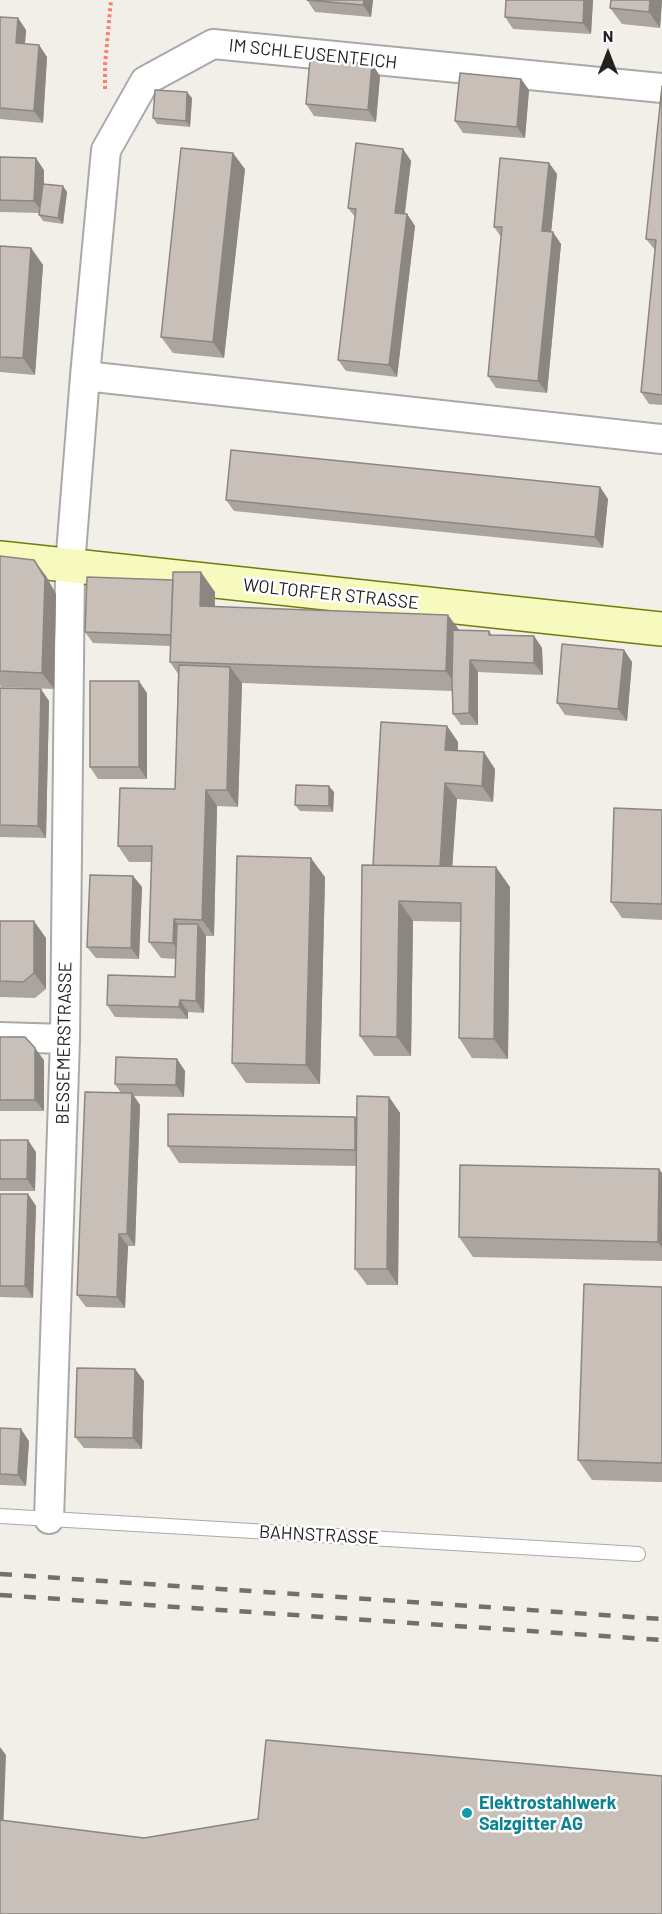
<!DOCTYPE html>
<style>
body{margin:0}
#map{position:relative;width:662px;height:1914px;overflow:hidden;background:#f2efe9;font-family:Barlow,sans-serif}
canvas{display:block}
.north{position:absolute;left:578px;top:24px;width:60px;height:60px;-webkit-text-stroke:4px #fff;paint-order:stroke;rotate:0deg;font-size:16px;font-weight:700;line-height:24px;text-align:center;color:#222}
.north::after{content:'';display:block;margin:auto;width:21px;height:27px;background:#222;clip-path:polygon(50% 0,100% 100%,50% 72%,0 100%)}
</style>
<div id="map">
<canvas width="662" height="1914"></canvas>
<div class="north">N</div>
</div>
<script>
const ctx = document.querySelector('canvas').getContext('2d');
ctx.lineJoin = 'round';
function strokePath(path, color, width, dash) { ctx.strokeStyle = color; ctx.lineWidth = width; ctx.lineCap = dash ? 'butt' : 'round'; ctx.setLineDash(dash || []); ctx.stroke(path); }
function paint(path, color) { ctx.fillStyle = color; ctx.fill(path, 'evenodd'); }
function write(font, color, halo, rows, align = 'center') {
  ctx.font = font + ' Barlow,sans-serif'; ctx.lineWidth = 5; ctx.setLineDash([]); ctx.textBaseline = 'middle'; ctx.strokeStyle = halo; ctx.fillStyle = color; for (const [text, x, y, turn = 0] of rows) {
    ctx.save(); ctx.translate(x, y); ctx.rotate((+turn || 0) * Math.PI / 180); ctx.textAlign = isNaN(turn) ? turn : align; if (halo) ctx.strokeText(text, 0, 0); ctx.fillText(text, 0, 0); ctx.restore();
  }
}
const lane = new Path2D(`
 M0 1516 638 1554`);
const street = new Path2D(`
 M85 376 662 439
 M0 1037 65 1039
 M49 1519 65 1039 70 566 85 376 106 150 145 81 213 44 662 88`);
const secondary = new Path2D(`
 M0 558 662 629`);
strokePath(lane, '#a9a9a9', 16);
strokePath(street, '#a9a9a9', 32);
strokePath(secondary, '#707d05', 36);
strokePath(new Path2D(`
 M105 89V65L111 0`), '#fa8072', 4, [3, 3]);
strokePath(lane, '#fff', 14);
strokePath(street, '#fff', 28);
strokePath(secondary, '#f7fabf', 33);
strokePath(new Path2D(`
 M0 1574 662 1619
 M0 1595 662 1640`), '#707070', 4.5, [12, 12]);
paint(new Path2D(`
 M307 0H373L371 17 315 12Z
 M593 0 591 34 513 29 505 17Z
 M662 0 660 28 622 24 610 8Z
 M0 17 18 18 26 30 25 44 39 45 47 57 43 123 0 119Z
 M372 64 380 76 376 122 314 116 306 104Z
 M521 79 529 90 525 138 463 133 455 121Z
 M662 86V405L649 404 641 392 655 250 646 239Z
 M192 98 190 127 157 124 153 118Z
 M403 149 411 161 405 214H407L415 226 397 377 346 371 338 360 355 217 348 208Z
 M0 157 44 170V184L67 192 63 224 43 221 39 215V213L0 212Z
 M549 163 557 174 551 232 561 244 547 393 496 388 488 376 501 237 494 227Z
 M245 169 224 358 173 353 161 337Z
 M0 246 31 248 43 265 35 375 0 372Z
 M600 487 608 499 603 548 234 511 226 500Z
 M0 556 46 576 56 594 54 689 1 687 0 685Z
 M215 592V607L448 615 459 630 489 631 492 635 534 636 542 648 543 675 478 672V725H461L453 714 452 691 242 683 238 807 217 806 214 936H206L204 1013 188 1012V1019L115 1017 107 1005 175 977 176 959 161 958 149 942 152 862H129L118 846 175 789 178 674 170 662V646L93 643 85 632Z
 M624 650 632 662 627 721 565 715 557 703Z
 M0 688 49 701 46 838 0 837Z
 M147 693V779H98L90 767Z
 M447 726 458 742V751L495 769 493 802 457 799 452 866 510 887 508 1059 472 1058 459 1038 460 922 413 921 411 1056H374L360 1036 373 865Z
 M334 792 333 812 300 811 295 805Z
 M662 810V920L622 918 611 902Z
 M133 876 142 887 139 959 96 958 87 947Z
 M325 877 320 1084 246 1083 232 1063Z
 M0 921 46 938V989L35 998 0 997Z
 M0 1037 44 1060V1111H0Z
 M177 1059 185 1071 184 1097 134 1096 140 1105 135 1246H128L125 1308 86 1307 77 1295 121 1093 115 1084Z
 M389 1097 400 1113 398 1285H367L355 1269 356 1166 179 1163 168 1146 355 1117 357 1119Z
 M0 1140 36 1152 35 1191H0Z
 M662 1173V1261L473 1257 459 1237Z
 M0 1194H28L36 1206 33 1298 0 1297Z
 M662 1287V1482L592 1480 578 1460Z
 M135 1369 144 1381 142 1449 84 1448 75 1437Z
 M0 1428 29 1441 26 1486 0 1485Z`), '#aba49e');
paint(new Path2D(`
 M364 0H373L371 17 363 5Z
 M584 0H593L591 34 583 23Z
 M650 0H662L660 28 649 12Z
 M18 18 26 30 24 55 16 43Z
 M39 45 47 57 43 123 34 111Z
 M372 64 380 76 376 122 368 110Z
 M521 79 529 90 525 138 517 127Z
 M187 92 192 98 190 127 186 121Z
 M403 149 411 161 403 225 395 213Z
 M233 153 245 169 224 358 213 342Z
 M36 158 44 170 43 213 34 201Z
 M549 163 557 174 550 243 542 231Z
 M63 186 67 192 63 224 58 218Z
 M407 214 415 226 397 377 389 365Z
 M553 232 561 244 547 393 538 381Z
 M31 248 43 265 35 375 23 358Z
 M600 487 608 499 603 548 595 537Z
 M34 560 46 576 56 594 54 689 42 673Z
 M201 572 215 592 214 626 200 606Z
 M448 615 462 634 460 691 446 671Z
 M534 636 542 648 543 675 534 663Z
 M624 650 632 662 627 721 618 709Z
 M470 660 478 672V725L469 713Z
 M230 667 242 683 238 807 227 790Z
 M139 681 147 693V779L139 767Z
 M41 689 49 701 46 838 38 826Z
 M447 726 458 742 457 766 445 750Z
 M484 752 495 769 493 802 482 786Z
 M445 783 457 799 451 886 440 870Z
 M329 786 334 792 333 812 329 806Z
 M206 790 217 806 214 936 202 920Z
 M311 858 325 877 320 1084 306 1065Z
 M496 867 510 887 508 1059 494 1039Z
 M133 876 142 887 139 959 131 948Z
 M399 901 413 921 411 1056 397 1037Z
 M174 919 185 936V959L173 943Z
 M34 921 46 938V989L34 973Z
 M198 924 206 936 204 1013 196 1001Z
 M180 1000 188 1012V1019L179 1007Z
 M35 1048 44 1060V1111L35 1100Z
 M177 1059 185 1071 184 1097 176 1085Z
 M132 1093 140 1105 135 1246 127 1234Z
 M389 1097 400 1113 398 1285 387 1269Z
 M355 1117 367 1134 366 1166 355 1150Z
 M28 1140 36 1152 35 1191 27 1179Z
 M659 1169 662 1173V1248L658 1242Z
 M28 1194 36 1206 33 1298 25 1286Z
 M119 1234 128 1246 125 1308 117 1297Z
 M135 1369 144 1381 142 1449 133 1438Z
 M21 1429 29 1441 26 1486 18 1475Z
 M0 1747 6 1755 3 1835 0 1831Z`), '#8b8681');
const building = new Path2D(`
 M307 0H364L363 5Z
 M506 0H584L583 23 505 17Z
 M611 0H650L649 12 610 8Z
 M0 17 18 18 16 43 39 45 34 111 0 108Z
 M310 59 372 64 368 110 306 104Z
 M460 73 521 79 517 127 455 121Z
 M662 86V395L641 392 656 240 646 239Z
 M155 90 187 92 186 121 153 118Z
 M356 143 403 149 395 213 407 214 389 365 338 360 356 209 348 208Z
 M181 148 233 153 213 342 161 337Z
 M0 157 36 158 34 201 0 200Z
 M500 158 549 163 542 231 553 232 538 381 488 376 502 227H494Z
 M43 184 63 186 58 218 39 215Z
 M0 246 31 248 23 358 0 357Z
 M231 450 600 487 595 537 226 500Z
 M0 556 34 560 45 578 42 673 0 671Z
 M173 572H201L200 606 448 615 446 671 170 662Z
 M87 577 173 580 171 635 85 632Z
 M453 630 489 631V635L534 636V663L470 660 469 713 453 714 452 679Z
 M562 644 624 650 618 709 557 703Z
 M179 665 230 667 227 790H206L202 920 174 919 173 943 149 942 152 846H118L120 788 175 789Z
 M90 681H139V767H90Z
 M0 688 41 689 38 826 0 825Z
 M381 722 447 726 445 750 484 752 482 786 445 783 440 866 373 865Z
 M296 785 329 786V806L295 805Z
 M614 808 662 810V904L611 902Z
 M237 856 311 858 306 1065 232 1063Z
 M362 865 496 867 494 1039 459 1038 461 903 399 901 397 1037 360 1036Z
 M90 875 133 876 131 948 87 947Z
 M0 921H34V973L23 982 0 981Z
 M177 924H198L196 1001 180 1000 179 1007 107 1005 108 975 175 977Z
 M0 1037H25L35 1048V1100H0Z
 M116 1057 177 1059 176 1085 115 1084Z
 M85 1092 132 1093 127 1234H119L117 1297 77 1295Z
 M357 1096 389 1097 387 1269H355Z
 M168 1114 355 1117V1150L168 1146Z
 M0 1140H28L27 1179H0Z
 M460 1165 659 1169 658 1242 459 1237Z
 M0 1194H28L25 1286H0Z
 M584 1284 662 1287V1463L578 1460Z
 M77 1368 135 1369 133 1438 75 1437Z
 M0 1428 21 1429 18 1475 0 1474Z
 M266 1740 662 1776V1914H0V1820L144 1838 258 1819Z`);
paint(building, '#c7bfb8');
strokePath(building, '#8b8681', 1.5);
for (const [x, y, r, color] of [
 [467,1813,6,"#0f9aa8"]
]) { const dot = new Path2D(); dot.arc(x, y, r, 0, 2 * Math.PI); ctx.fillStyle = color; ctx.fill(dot); strokePath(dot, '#fff', 2); }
write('18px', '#222', '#fff', [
 ["IM SCHLEUSENTEICH",313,54,6],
 ["WOLTORFER STRASSE",331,594,6],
 ["BESSEMERSTRASSE",64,1043,-89],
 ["BAHNSTRASSE",319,1535,3]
]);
write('bold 18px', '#0d838f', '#fff', [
 ["Elektrostahlwerk",479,1803],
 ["Salzgitter AG",479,1824]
], 'left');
</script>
